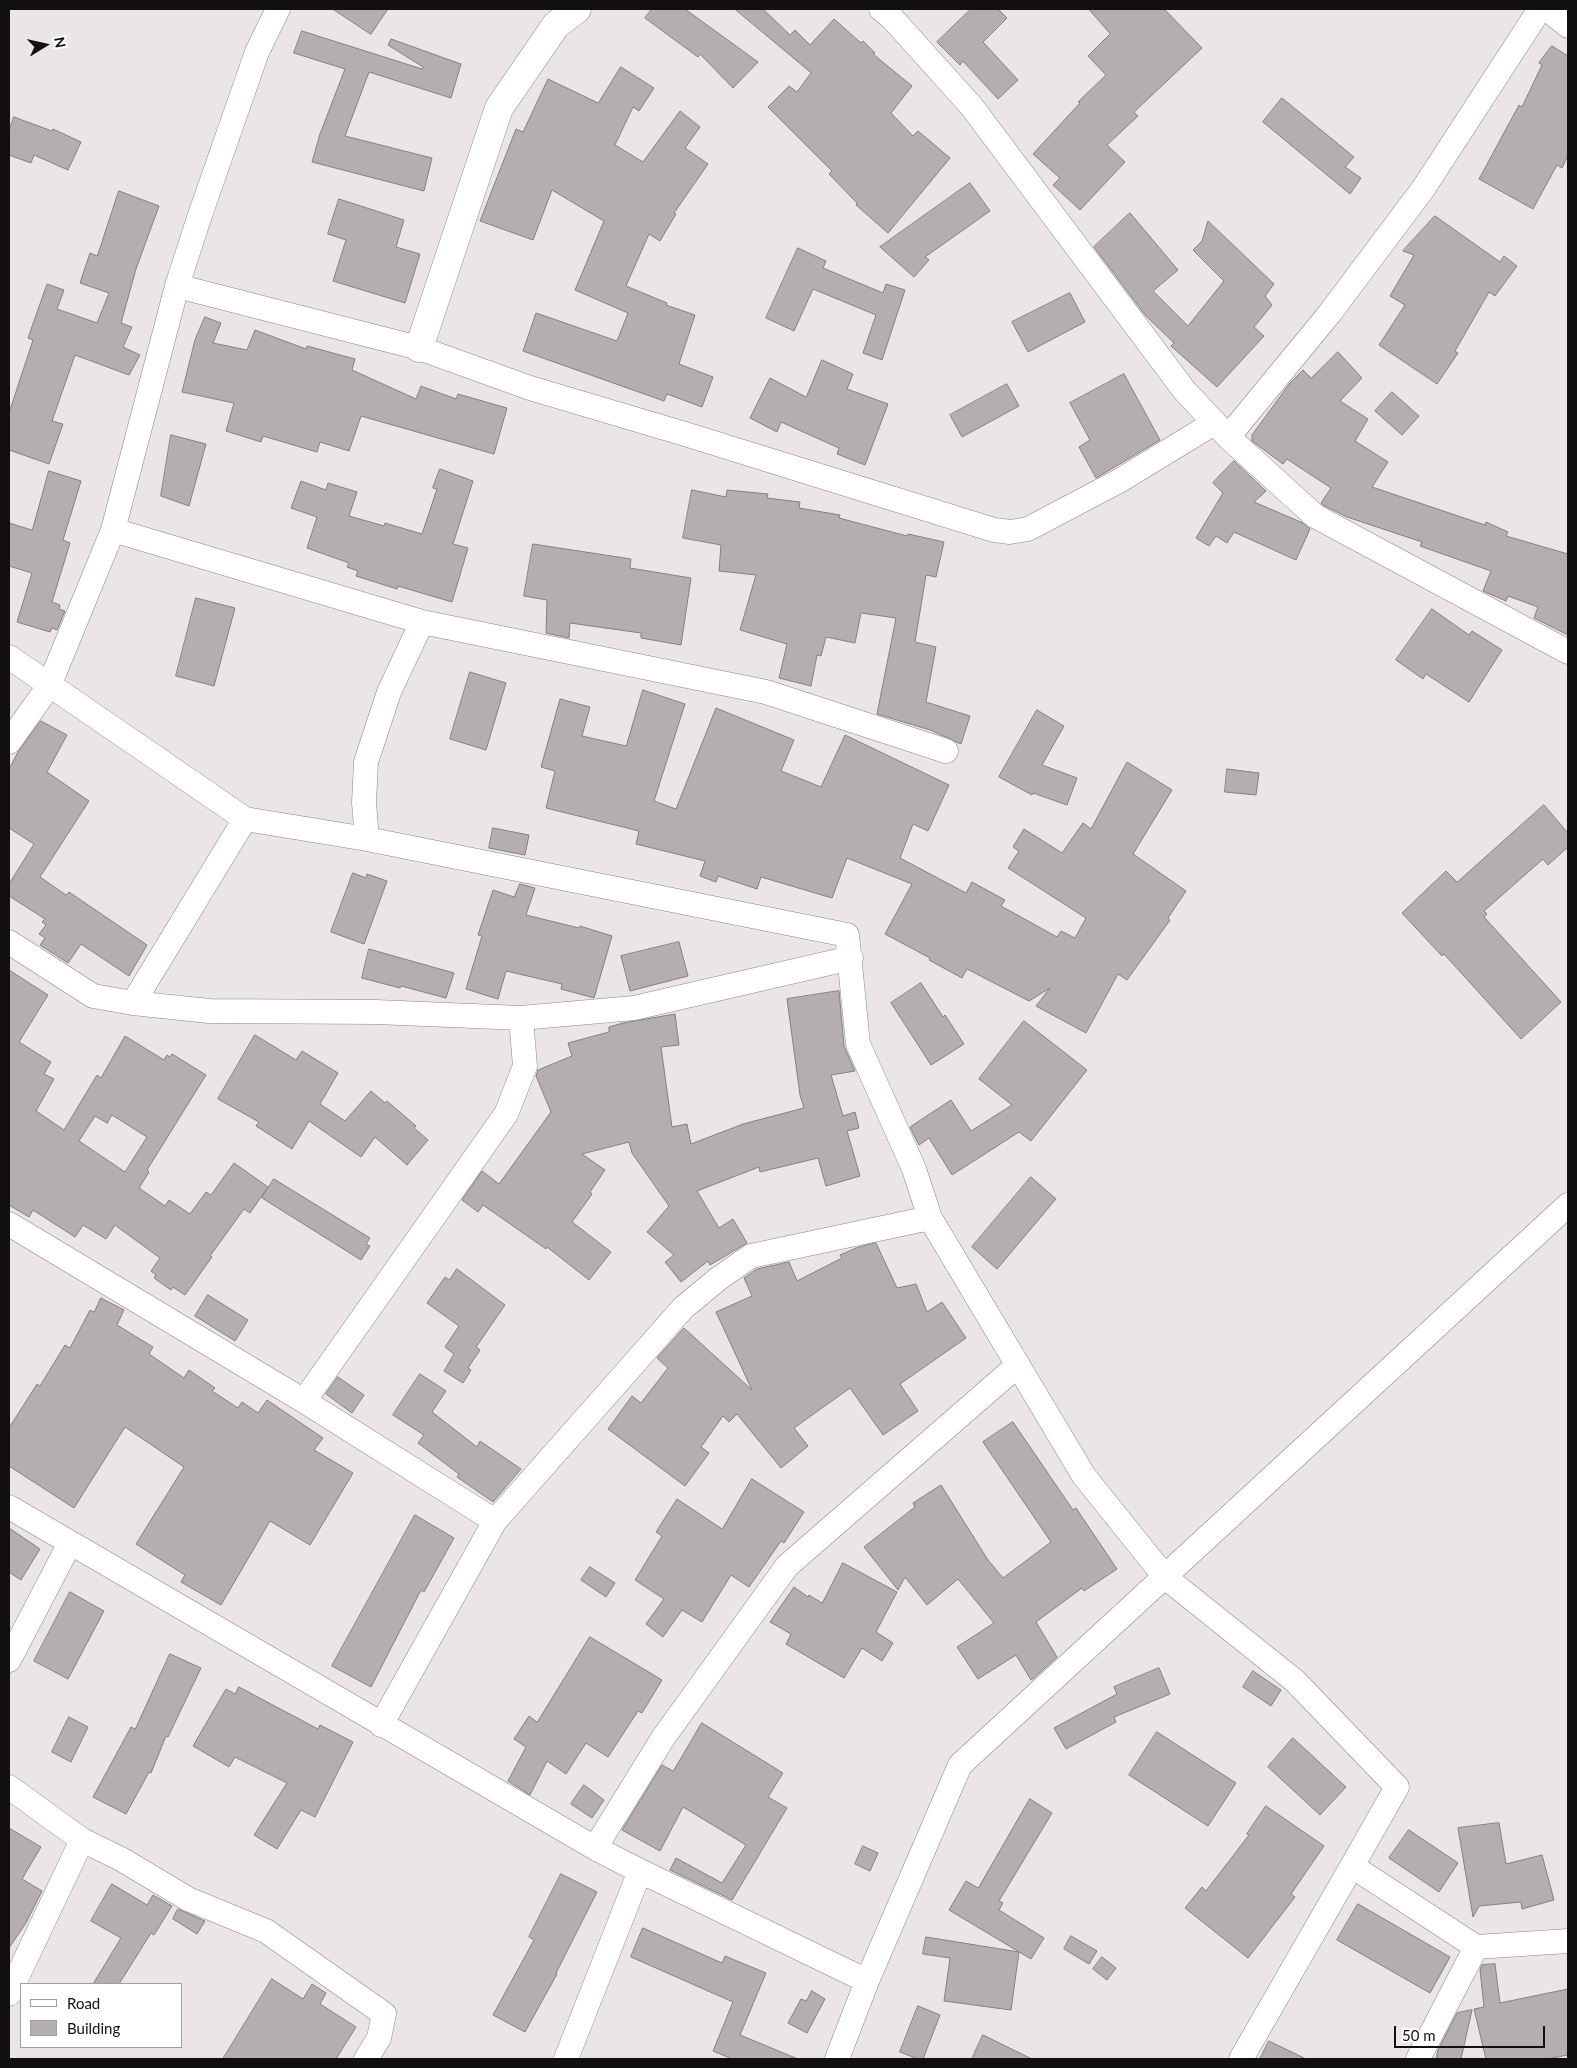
<!DOCTYPE html>
<style>
body{margin:0}
#map{position:relative;width:1577px;height:2068px;overflow:hidden;background:#ebe5e7;font-family:Lato,sans-serif}
canvas{display:block}
.frame{position:absolute;inset:0;border:10px solid #110f10;pointer-events:none}
.legend{position:absolute;left:20px;top:1983px;width:162px;height:65px;box-sizing:border-box;background:#fff;border:1px solid #a09f9f;margin:0;padding:6px 9px;list-style:none;font-size:15px;color:#110f10}
.legend li{display:flex;align-items:center;gap:10px;height:25px}
.legend b{width:25px;border:1px solid #a09f9f}
.north{position:absolute;left:20px;top:20px;width:50px;height:50px;-webkit-text-stroke:4px #fff;paint-order:stroke;rotate:80deg;font-size:14px;font-weight:700;line-height:20px;text-align:center;color:#110f10}
.north::after{content:'';display:block;margin:auto;width:18px;height:22px;background:#110f10;clip-path:polygon(50% 0,100% 100%,50% 72%,0 100%)}
.scale{position:absolute;left:1394px;top:2026px;width:151px;height:22px;box-sizing:border-box;border:2px solid #110f10;border-top:0;padding-left:6px;font-size:15px;line-height:18px;white-space:nowrap;color:#110f10;-webkit-text-stroke:4px #fff;paint-order:stroke}
</style>
<div id="map">
<canvas width="1577" height="2068"></canvas>
<div class="frame"></div>
<ul class="legend">
<li><b style="height:6px;background:#fff"></b>Road</li>
<li><b style="height:14px;background:#b4aeb0"></b>Building</li>
</ul>
<div class="north">N</div>
<div class="scale">50 m</div>
</div>
<script>
const ctx = document.querySelector('canvas').getContext('2d');
ctx.lineJoin = 'round';
function paint(path, color) { ctx.fillStyle = color; ctx.fill(path, 'evenodd'); }
function strokePath(path, color, width, dash) { ctx.strokeStyle = color; ctx.lineWidth = width; ctx.lineCap = dash ? 'butt' : 'round'; ctx.setLineDash(dash || []); ctx.stroke(path); }
const building = new Path2D(`
 M333 9H388L371 34Z
 M652 9H685L758 62 733 88 700 54 698 57 645 18Z
 M735 9H763L790 35 795 30 810 45 834 19 861 43 863 41 875 53 873 54 912 86 891 113 913 136 918 131 950 158 888 233 856 205 857 203 829 174 832 171 768 107 789 86 797 92 811 73Z
 M971 9H998L1007 18 983 42 1018 80 998 99 963 61 960 65 937 42Z
 M1089 9H1164L1202 48 1134 112 1138 116 1107 145 1125 162 1080 210 1053 185 1060 178 1033 154 1080 103 1078 102 1106 75 1088 56 1110 34Z
 M302 31 422 69 423 67 388 45 391 39 461 64 451 98 369 72 345 136 432 158 424 191 312 162 320 134 345 69 294 53Z
 M1552 46 1568 56V155L1562 168 1557 165 1533 209 1479 179 1519 105 1522 107 1542 65 1539 63Z
 M621 67 654 88 639 111 633 107 615 145 643 162 680 111 700 127 685 148 708 164 674 213 676 214 660 241 649 234 626 286 667 303 666 305 695 315 679 364 713 377 702 407 667 394 664 401 523 351 536 313 617 341 628 313 575 290 604 221 552 190 533 240 480 221 516 129 523 132 548 79 598 103Z
 M1282 98 1354 157 1345 167 1361 178 1350 194 1263 122Z
 M14 117 52 131 53 129 81 142 68 170 34 155 31 163 9 155V131Z
 M970 183 990 211 925 257 929 260 914 277 880 247Z
 M119 191 159 206 136 269 121 323 132 327 123 347 140 355 129 375 75 355 52 421 63 424 49 464 9 450V413L33 340 28 338 47 284 64 290 57 309 97 323 109 293 80 283 90 253 97 256Z
 M339 199 404 220 396 247 420 254 405 303 333 281 346 240 328 234Z
 M1130 213 1178 270 1153 291 1188 326 1224 281 1193 250 1202 241 1208 221 1274 284 1265 296 1272 305 1254 327 1264 336 1217 387 1171 346 1174 343 1145 315 1094 247Z
 M1435 216 1500 262 1504 256 1517 266 1495 296 1489 292 1455 351 1458 353 1437 384 1379 345 1405 305 1390 296 1414 255 1403 251Z
 M798 248 826 261 823 268 883 293 886 284 905 290 882 360 863 353 876 315 813 289 794 331 766 318Z
 M1070 293 1085 322 1028 352 1012 322Z
 M205 317 221 323 213 343 247 350 255 330 306 349 307 346 355 359 352 370 416 399 421 386 456 399 458 394 507 408 494 454 361 416 349 451 320 442 317 452 263 436 261 442 226 431 234 403 182 392 195 340Z
 M1338 352 1362 378 1340 401 1368 419 1355 441 1388 462 1372 487 1485 525 1486 522 1508 532 1506 536 1568 554V635L1534 618 1538 607 1508 596 1506 601 1483 591 1491 571 1420 546 1422 542 1347 517 1323 505 1321 503 1331 488 1287 459 1283 464 1252 441V435L1290 383 1303 370 1311 378Z
 M822 360 853 374 847 389 888 404 865 465 837 454 839 448 781 422 777 432 750 418 770 378 806 397Z
 M1124 374 1160 440 1096 478 1079 447 1090 440 1070 403Z
 M1007 384 1019 406 962 437 950 415Z
 M1392 392 1419 416 1402 435 1375 411Z
 M171 435 206 444 189 506 161 496Z
 M1234 461 1266 491 1254 502 1303 523 1310 529 1296 560 1234 532 1227 543 1216 536 1209 546 1196 538 1223 493 1213 483Z
 M440 469 473 481 453 544 468 548 452 602 398 586 397 589 356 576 358 571 347 567 349 563 307 548 317 517 291 508 301 481 326 490 328 483 357 492 349 516 384 526 385 523 422 534 437 489 433 488Z
 M49 471 81 481 63 540 70 543 52 602 60 605 59 609 65 611 57 630 52 628 50 632 17 622 32 573 9 566V523L32 530Z
 M692 490 726 497 727 490 768 494 767 498 800 502 799 508 840 515 839 518 907 536 908 534 944 542 936 577 926 575 915 642 936 647 926 702 970 716 961 744 930 730 877 714 896 618 861 613 855 643 826 637 821 656 817 655 811 686 779 678 787 644 740 630 756 575 719 571 721 545 683 538Z
 M533 544 631 559 630 568 691 578 681 645 641 638V633L570 623 569 638 546 633 547 600 524 596Z
 M196 598 235 608 214 686 176 676Z
 M1432 609 1469 635 1472 631 1502 650 1469 702 1426 674 1423 679 1396 660Z
 M470 672 506 683 486 750 450 739Z
 M643 690 685 704 654 801 676 809 716 708 794 740 781 771 821 787 845 735 949 785 928 831 913 824 900 858 966 893 972 882 1005 900 1001 906 1057 937 1061 931 1075 938 1086 918 1008 868 1019 851 1013 847 1024 829 1062 853 1083 823 1091 829 1127 762 1172 790 1133 854 1186 891 1168 918 1170 920 1127 980 1118 974 1086 1033 1036 1006 1050 988 1029 1001 967 969 962 978 929 960 930 958 885 934 912 884 847 858 832 898 761 877 757 889 718 876 716 882 700 876 705 861 636 844 639 831 546 808 555 771 541 767 560 699 590 707 582 736 626 746Z
 M1037 710 1064 726 1042 765 1077 778 1067 805 1033 793 1032 795 999 777Z
 M41 721 67 735 47 772 89 801 40 877 66 895 69 892 147 945 129 976 81 944 68 963 40 945 45 938 39 934 46 925 42 922 45 919 9 896V884L34 844 9 828V769L18 752Z
 M1227 769 1259 773 1256 795 1225 792Z
 M1544 805 1568 833V847L1548 865 1543 859 1484 911 1487 914 1484 917 1561 1002 1521 1039 1444 954 1442 956 1402 913 1446 871 1457 882Z
 M493 828 529 835 525 855 489 848Z
 M353 873 366 878 367 874 387 881 364 944 331 932Z
 M520 884 535 888 526 915 579 928 580 926 612 936 594 998 561 989 562 984 506 971 498 999 466 989 482 936 478 935 493 890 514 897Z
 M679 942 688 976 630 991 621 956Z
 M369 949 454 973 446 998 401 986 400 988 362 978Z
 M9 970 48 995 19 1042 51 1062 44 1074 54 1079 36 1111 64 1130 97 1075 101 1078 125 1036 164 1060 167 1055 170 1057 172 1054 206 1075 147 1170 149 1172 139 1188 165 1206 169 1200 190 1214 206 1192 211 1195 234 1163 268 1187 250 1213 244 1209 210 1256 212 1257 185 1295 173 1287 171 1290 154 1278 156 1275 151 1271 160 1258 115 1225 106 1239 83 1225 75 1237 33 1210 29 1217 9 1205ZM112 1115 147 1137 125 1172 79 1141 95 1116 107 1123Z
 M921 983 943 1017 945 1015 964 1044 931 1065 891 1003Z
 M839 991 844 1046 855 1071 831 1075 843 1116 855 1112 859 1128 847 1131 860 1176 826 1186 818 1158 760 1172 759 1167 697 1191 719 1228 733 1219 747 1243 710 1265 708 1261 681 1282 665 1262 674 1255 647 1232 669 1206 632 1153 629 1142 582 1154 605 1170 590 1192 592 1194 572 1222 611 1252 589 1280 547 1247 546 1249 483 1205 478 1212 462 1200 482 1171 499 1184 551 1112 536 1076 538 1070 572 1056 568 1043 609 1032V1027L623 1023 675 1014 679 1045 661 1047 672 1127 687 1124 691 1144 743 1124 804 1108 800 1095 787 999Z
 M1024 1021 1087 1070 1031 1141 1019 1132 952 1175 929 1138 919 1145 910 1127 951 1100 971 1131 1012 1105 979 1079Z
 M255 1035 296 1060 302 1051 338 1073 320 1104 345 1121 371 1091 385 1103 387 1101 416 1126 414 1128 428 1140 407 1165 375 1137 361 1157 309 1121 292 1149 256 1126 259 1122 218 1099Z
 M1031 1177 1056 1199 997 1269 972 1247Z
 M274 1179 370 1238 366 1244 370 1246 361 1260 262 1198Z
 M876 1243 897 1288 916 1284 927 1312 942 1302 966 1338 900 1384 918 1411 883 1435 850 1388 794 1428 808 1446 781 1468 737 1414 729 1422 723 1416 701 1447 709 1453 685 1486 608 1429 632 1396 641 1403 668 1368 657 1358 684 1328 752 1390 716 1312 752 1296 744 1278 757 1269 789 1262 797 1281 842 1258 840 1255 856 1248Z
 M457 1269 505 1305 476 1347 480 1350 468 1368 471 1370 463 1383 444 1371 454 1354 445 1347 459 1326 427 1303 445 1277 449 1280Z
 M208 1295 248 1320 235 1341 195 1316Z
 M101 1298 124 1310 117 1325 153 1347 149 1354 184 1378 189 1370 215 1388 212 1391 238 1408 242 1402 258 1413 267 1400 323 1438 314 1450 353 1473 310 1545 270 1521 221 1605 181 1582 185 1575 136 1544 184 1467 125 1427 74 1508 9 1466V1428L37 1384 40 1386 65 1345 70 1348 90 1310 94 1312Z
 M420 1374 446 1391 432 1412 477 1447 480 1441 521 1469 493 1502 457 1477 459 1474 418 1443 424 1435 393 1415Z
 M338 1377 364 1395 352 1413 326 1394Z
 M1013 1422 1073 1510 1076 1508 1117 1569 1084 1591 1082 1588 1036 1622 1057 1657 1034 1678 1031 1680 1016 1655 978 1679 957 1647 994 1623 958 1579 927 1605 905 1577 898 1590 864 1547 915 1507 913 1503 941 1485 988 1560 1003 1578 1051 1542 983 1442Z
 M752 1479 804 1512 784 1543 781 1541 749 1587 731 1575 702 1622 682 1610 663 1637 646 1624 664 1599 635 1580 662 1536 656 1532 677 1499 722 1529Z
 M415 1515 454 1538 424 1592 421 1590 371 1687 332 1666Z
 M9 1528 40 1549 21 1580 9 1572Z
 M843 1563 897 1592 876 1632 893 1643 882 1661 862 1648 844 1678 786 1644 791 1634 770 1622 794 1587 808 1597 809 1595 822 1603Z
 M590 1567 615 1583 606 1597 581 1580Z
 M70 1592 104 1611 68 1679 34 1661Z
 M590 1637 662 1680 642 1713 638 1711 608 1757 586 1743 566 1774 547 1761 530 1795 508 1781 526 1747 514 1739 529 1716 537 1722Z
 M170 1654 201 1668 168 1737 166 1736 151 1773 149 1772 126 1814 93 1797 131 1727 135 1729Z
 M1159 1668 1170 1694 1114 1717 1116 1722 1066 1749 1054 1728 1117 1694 1114 1687Z
 M1253 1671 1281 1690 1271 1706 1243 1687Z
 M239 1687 318 1729 320 1725 353 1742 315 1817 301 1810 277 1849 254 1835 287 1783 235 1757 229 1767 193 1746 226 1689 235 1694Z
 M69 1717 88 1727 71 1762 52 1752Z
 M702 1723 783 1773 768 1797 787 1808 732 1900 670 1870 676 1858 722 1883 746 1845 683 1807 660 1851 622 1830 662 1765 673 1771Z
 M1157 1732 1236 1783 1208 1826 1129 1775Z
 M1293 1738 1346 1787 1320 1815 1268 1767Z
 M584 1785 604 1800 592 1818 571 1804Z
 M1030 1799 1052 1813 999 1901 1003 1903 999 1910 1044 1938 1031 1959 949 1910 966 1881 978 1888Z
 M1266 1806 1324 1846 1291 1894 1295 1897 1248 1958 1185 1908 1202 1887 1206 1891 1249 1835 1247 1834Z
 M1499 1823 1506 1864 1542 1855 1554 1900 1522 1909 1521 1902 1479 1906 1473 1917 1458 1828Z
 M9 1828 41 1847 22 1879 42 1891 26 1923 9 1948Z
 M1409 1830 1458 1863 1439 1892 1389 1858Z
 M863 1846 878 1853 870 1871 855 1864Z
 M561 1874 597 1892 556 1973 557 1974 525 2032 493 2015 534 1940 529 1937Z
 M112 1884 147 1905 153 1895 172 1906 154 1935 151 1933 119 1984H93L121 1938 91 1921Z
 M1358 1904 1450 1957 1430 1993 1337 1940Z
 M178 1909 205 1921 197 1934 173 1919Z
 M643 1928 722 1963 725 1956 766 1973 740 2035 798 2059H732L713 2051 733 2002 631 1957Z
 M1071 1936 1097 1951 1089 1964 1064 1949Z
 M926 1937 1019 1952 1011 2010 944 2001 950 1958 923 1954Z
 M1102 1957 1116 1968 1107 1980 1093 1969Z
 M1495 1964 1500 2003 1568 1989V2055L1547 2059H1486L1474 2009 1484 2007 1480 1970 1482 1965Z
 M272 1979 303 1999 312 1984 326 1993 320 2004 356 2027 336 2059H223Z
 M812 1991 825 1999 807 2033 788 2023 801 1999 806 2001Z
 M918 2006 940 2015 923 2059H918L900 2052Z
 M1472 2010 1461 2059H1436L1438 2050 1457 2013Z
 M983 2035 1032 2059H972Z
 M1269 2041 1306 2059H1260Z`);
paint(building, '#b4aeb0');
strokePath(building, '#847f80', 1);
const street = new Path2D(`
 M881 9 892 18 972 107 1184 390 1228 437 1315 516 1568 652
 M1547 9 1568 26
 M177 286 419 348 530 388 685 434 994 530 1010 532 1028 529 1119 481 1214 423
 M1228 437 1330 313 1423 189 1540 9
 M113 530 422 622
 M9 657 245 819 133 1003
 M9 742 49 686 113 530 177 286 199 218 257 52 278 9
 M245 819 367 839 847 935 858 1044 914 1169 930 1218 1084 1476 1165 1577 1295 1681 1397 1787 1352 1866 1476 1947 1568 1941
 M367 839 364 803 366 762 389 692 422 622 766 692 946 751
 M9 942 93 996 133 1003 209 1011 376 1012 521 1018 634 1008 851 958
 M9 1224 304 1401 495 1521
 M304 1401 506 1114 525 1066 521 1018
 M9 1507 595 1848 640 1871 867 1981
 M9 1660 70 1543
 M381 1725 495 1521 683 1308 718 1279 751 1256 930 1218
 M9 1787 82 1840 121 1859 188 1899 266 1931 384 2014 379 2038 366 2059
 M595 1848 663 1738 787 1566 1018 1365
 M9 1994 82 1840
 M566 2059 640 1871
 M837 2059 867 1981 960 1765 1568 1205
 M1241 2059 1352 1866
 M1418 2059 1476 1947`);
const secondary = new Path2D(`
 M419 348 499 108 556 25 577 9`);
strokePath(street, '#8a8586', 25);
strokePath(secondary, '#8a8586', 29);
strokePath(street, '#fff', 24);
strokePath(secondary, '#fff', 28);
</script>
